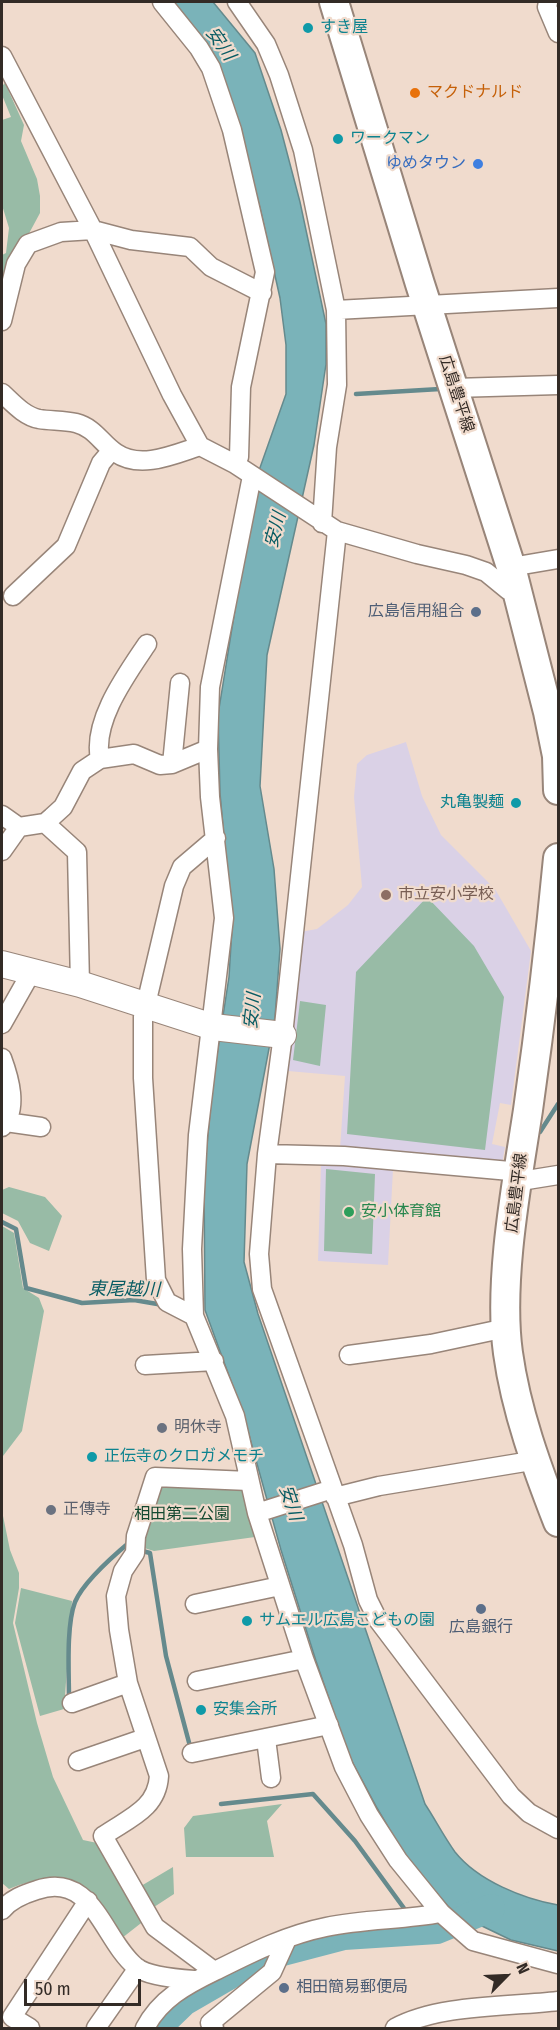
<!DOCTYPE html>
<meta charset="utf-8">
<style>
body{margin:0}
#map{position:relative;width:560px;height:2030px;overflow:hidden;background:#f0dbcd;font-family:"Fira Sans Condensed",sans-serif}
canvas{display:block}
.frame{position:absolute;inset:0;border:3px solid #332b26;pointer-events:none}
.north{position:absolute;left:476px;top:1946px;width:60px;height:60px;-webkit-text-stroke:4px #f0dbcd;paint-order:stroke;rotate:66deg;font-size:16px;font-weight:700;line-height:24px;text-align:center;color:#332b26}
.north::after{content:'';display:block;margin:auto;width:21px;height:27px;background:#332b26;clip-path:polygon(50% 0,100% 100%,50% 72%,0 100%)}
.scale{position:absolute;left:24px;top:1979px;width:117px;height:27px;box-sizing:border-box;border:3px solid #332b26;border-top:0;padding-left:8px;font-size:18px;line-height:21px;white-space:nowrap;color:#332b26;-webkit-text-stroke:4px #f0dbcd;paint-order:stroke}
</style>
<div id="map">
<canvas width="560" height="2030"></canvas>
<div class="frame"></div>
<div class="north">N</div>
<div class="scale">50 m</div>
</div>
<script>
const ctx = document.querySelector('canvas').getContext('2d');
ctx.lineJoin = 'round';
function paint(path, color) { ctx.fillStyle = color; ctx.fill(path, 'evenodd'); }
function strokePath(path, color, width, dash) { ctx.strokeStyle = color; ctx.lineWidth = width; ctx.lineCap = dash ? 'butt' : 'round'; ctx.setLineDash(dash || []); ctx.stroke(path); }
function write(font, color, halo, rows, align = 'center') {
  ctx.font = font + ' "Fira Sans Condensed","Noto Sans JP",sans-serif'; ctx.lineWidth = 4.5; ctx.setLineDash([]); ctx.textBaseline = 'middle'; ctx.strokeStyle = halo; ctx.fillStyle = color; for (const [text, x, y, turn = 0] of rows) {
    ctx.save(); ctx.translate(x, y); ctx.rotate((+turn || 0) * Math.PI / 180); ctx.textAlign = isNaN(turn) ? turn : align; if (halo) ctx.strokeText(text, 0, 0); ctx.fillText(text, 0, 0); ctx.restore();
  }
}
paint(new Path2D(`
 M406 742 422 796 441 835 495 889 531 951 511 1105 500 1103 492 1144 505 1147 502 1164 340 1149 345 1076 288 1071 300 932 317 929 348 905 362 887 354 797 357 764 367 755Z
 M321 1164 393 1169 388 1265 318 1261Z`), '#dad1e6');
paint(new Path2D(`
 M5 83 24 125 21 141 37 179 40 196V213L5 278H2V255L6 253 9 228 2 205V120L11 117 2 95V86Z
 M427 897 474 946 504 997 485 1150 347 1134 356 972Z
 M300 1001 326 1005 320 1066 293 1060Z
 M326 1169 375 1174 372 1254 324 1251Z
 M9 1187 45 1197 62 1216 49 1251 30 1243 18 1221 2 1213V1190Z
 M2 1226 14 1233 23 1288 39 1298 44 1311 22 1431 3 1456 2 1488Z
 M157 1481 242 1487 255 1537 154 1551 141 1547Z
 M2 1511 10 1550 19 1573V1588L13 1623 37 1723 53 1777 83 1840 102 1844 145 1920 122 1938C112 1925 95 1895 82 1886 62 1872 30 1880 9 1889L2 1883Z
 M21 1588 72 1601 64 1709 40 1716 15 1623Z
 M282 1804 267 1821 274 1857H186L184 1828 193 1816Z
 M173 1867 174 1894 151 1909 141 1886Z`), '#98bba6');
const water = new Path2D(`
 M166 2H213L255 53 281 130 300 202 326 324V364L314 445 267 655 260 786 274 869 280 949 275 1017 247 1164 244 1262 258 1314 425 1804C435 1819 444 1837 455 1852 478 1881 524 1899 558 1905V1951L511 1940 453 1912 405 1856 377 1808 348 1754 316 1661 281 1550 244 1417 205 1310 204 1176 213 1081 229 977 232 928 220 793 218 715 256 479 286 394V345L280 298 260 208 237 125Z`);
paint(water, '#7ab3b9');
strokePath(water, '#658a8d', 1.5);
strokePath(new Path2D(`
 M356 394 440 389
 M540 1132 558 1104
 M2 1222 16 1229 26 1288 82 1303 134 1300 163 1305
 M139 1550 150 1553 166 1656 191 1750
 M69 1699C69 1673 66 1626 75 1602 84 1581 113 1556 131 1541
 M221 1804 313 1794 355 1841 406 1911`), '#658a8d', 4.5);
strokePath(new Path2D(`
 M157 2028 184 2002 260 1958 344 1936 437 1930 491 1908`), '#7ab3b9', 28);
const street = new Path2D(`
 M162 2 199 48 211 68 232 130 265 272 241 387 239 457 235 464
 M237 2 266 44 279 75 303 150 336 310 337 385 327 447 322 523
 M548 2 547 7 558 33
 M2 56 93 230 172 395 200 446 235 464 337 531 417 554 466 565 486 572 508 590 518 593
 M336 310 558 298
 M2 321 16 264 28 244 61 232 93 230 131 240 190 247 211 267 262 293
 M454 388 558 385
 M2 393C13 403 24 416 39 419 51 421 64 420 76 423 95 428 101 443 116 453 141 470 175 454 200 446
 M252 476 210 687 208 749 210 797 224 918 198 1135 192 1249 194 1316 235 1416 257 1513 304 1659 344 1767 369 1815 398 1860 441 1913 473 1941 558 1964
 M337 531 283 1035 267 1154 259 1254 262 1289 353 1545 368 1600 378 1620 511 1796 529 1813 558 1829
 M511 567 558 559
 M13 596 66 546 101 463 112 450
 M100 759C92 721 127 674 147 644
 M172 764 180 683
 M2 815 19 827
 M45 823 77 852 80 984
 M2 851 19 827 45 823 52 817 63 807 82 771 100 759 134 754 160 765 172 764 208 749
 M2 1024 32 971
 M2 1058C9 1077 19 1109 2 1127
 M6 1122 41 1127
 M267 1154 344 1156 510 1171 527 1180 558 1175
 M194 1316 167 1302 156 1280 143 1078V1017L174 886 182 867 216 838
 M349 1355 431 1344 506 1328
 M145 1365 214 1361
 M335 1497 379 1486 525 1462
 M257 1513 326 1491
 M195 1604 280 1586
 M197 1681 304 1659
 M72 1703 128 1683
 M266 1739 271 1778
 M192 1753 329 1725
 M78 1761 145 1738
 M2 1910C11 1899 24 1894 37 1890 93 1871 103 1940 136 1967 147 1976 180 1979 194 1980
 M214 1971 155 1927 103 1836C129 1818 157 1809 159 1776L128 1683 119 1630 116 1596 123 1571 135 1553 136 1536 155 1477 249 1481
 M30 2028 12 2017 88 1901
 M96 2028 138 1968
 M145 2028C160 1999 186 1985 215 1971 251 1953 286 1935 326 1927 364 1919 403 1920 441 1913
 M214 2028 210 2023 272 1972 287 1939
 M395 2028C439 2004 509 2007 558 2001`);
const secondary = new Path2D(`
 M2 964 80 984 213 1027 283 1035`);
const primary = new Path2D(`
 M334 2 420 284 511 567 548 712 557 756 558 790
 M558 858C550 942 540 1026 528 1110 517 1182 498 1281 508 1353 516 1411 537 1468 558 1522`);
strokePath(street, '#988579', 21);
strokePath(secondary, '#988579', 28);
strokePath(primary, '#988579', 32);
strokePath(street, '#fff', 18);
strokePath(secondary, '#fff', 26);
strokePath(primary, '#fff', 28);
for (const [x, y, r, color] of [
 [308,28,6,"#0f9aa8"],
 [415,93,6,"#e8710a"],
 [338,139,6,"#0f9aa8"],
 [478,164,6,"#3f7fe0"],
 [476,612,6,"#5c6f8a"],
 [516,803,6,"#0f9aa8"],
 [386,895,6,"#8d6e63"],
 [349,1212,6,"#2e9e5b"],
 [162,1428,6,"#6b7280"],
 [92,1457,6,"#0f9aa8"],
 [51,1510,6,"#6b7280"],
 [481,1609,6,"#5c6f8a"],
 [247,1621,6,"#0f9aa8"],
 [201,1710,6,"#0f9aa8"],
 [284,1988,6,"#5c6f8a"]
]) { const dot = new Path2D(); dot.arc(x, y, r, 0, 2 * Math.PI); ctx.fillStyle = color; ctx.fill(dot); strokePath(dot, '#f0dbcd', 2); }
write('16px', '#0d838f', '#f0dbcd', [
 ["すき屋",320,28],
 ["ワークマン",350,139],
 ["丸亀製麺",504,803,"right"],
 ["正伝寺のクロガメモチ",104,1457],
 ["サムエル広島こどもの園",259,1621],
 ["安集会所",213,1710]
], 'left');
write('16px', '#c56008', '#f0dbcd', [
 ["マクドナルド",427,93]
], 'left');
write('16px', '#366cbe', '#f0dbcd', [
 ["ゆめタウン",466,164]
], 'right');
write('16px', '#332b26', '#f0dbcd', [
 ["広島豊平線",456,394,72],
 ["広島豊平線",517,1193,-83]
]);
write('16px', '#4e5e75', '#f0dbcd', [
 ["広島信用組合",464,612],
 ["広島銀行",481,1628,"center"],
 ["相田簡易郵便局",296,1988,"left"]
], 'right');
write('16px', '#785e54', '#f0dbcd', [
 ["市立安小学校",398,895]
], 'left');
write('16px', '#27864d', '#f0dbcd', [
 ["安小体育館",361,1212]
], 'left');
write('16px', '#5b616d', '#f0dbcd', [
 ["明休寺",174,1428],
 ["正傳寺",63,1510]
], 'left');
write('16px', '#12482f', '#f0dbcd', [
 ["相田第二公園",182,1515]
]);
write('italic 18px', '#085c63', '#f0dbcd', [
 ["安川",220,44,55],
 ["安川",276,530,-75],
 ["安川",253,1011,-84],
 ["東尾越川",124,1290,1],
 ["安川",290,1503,71]
]);
</script>
